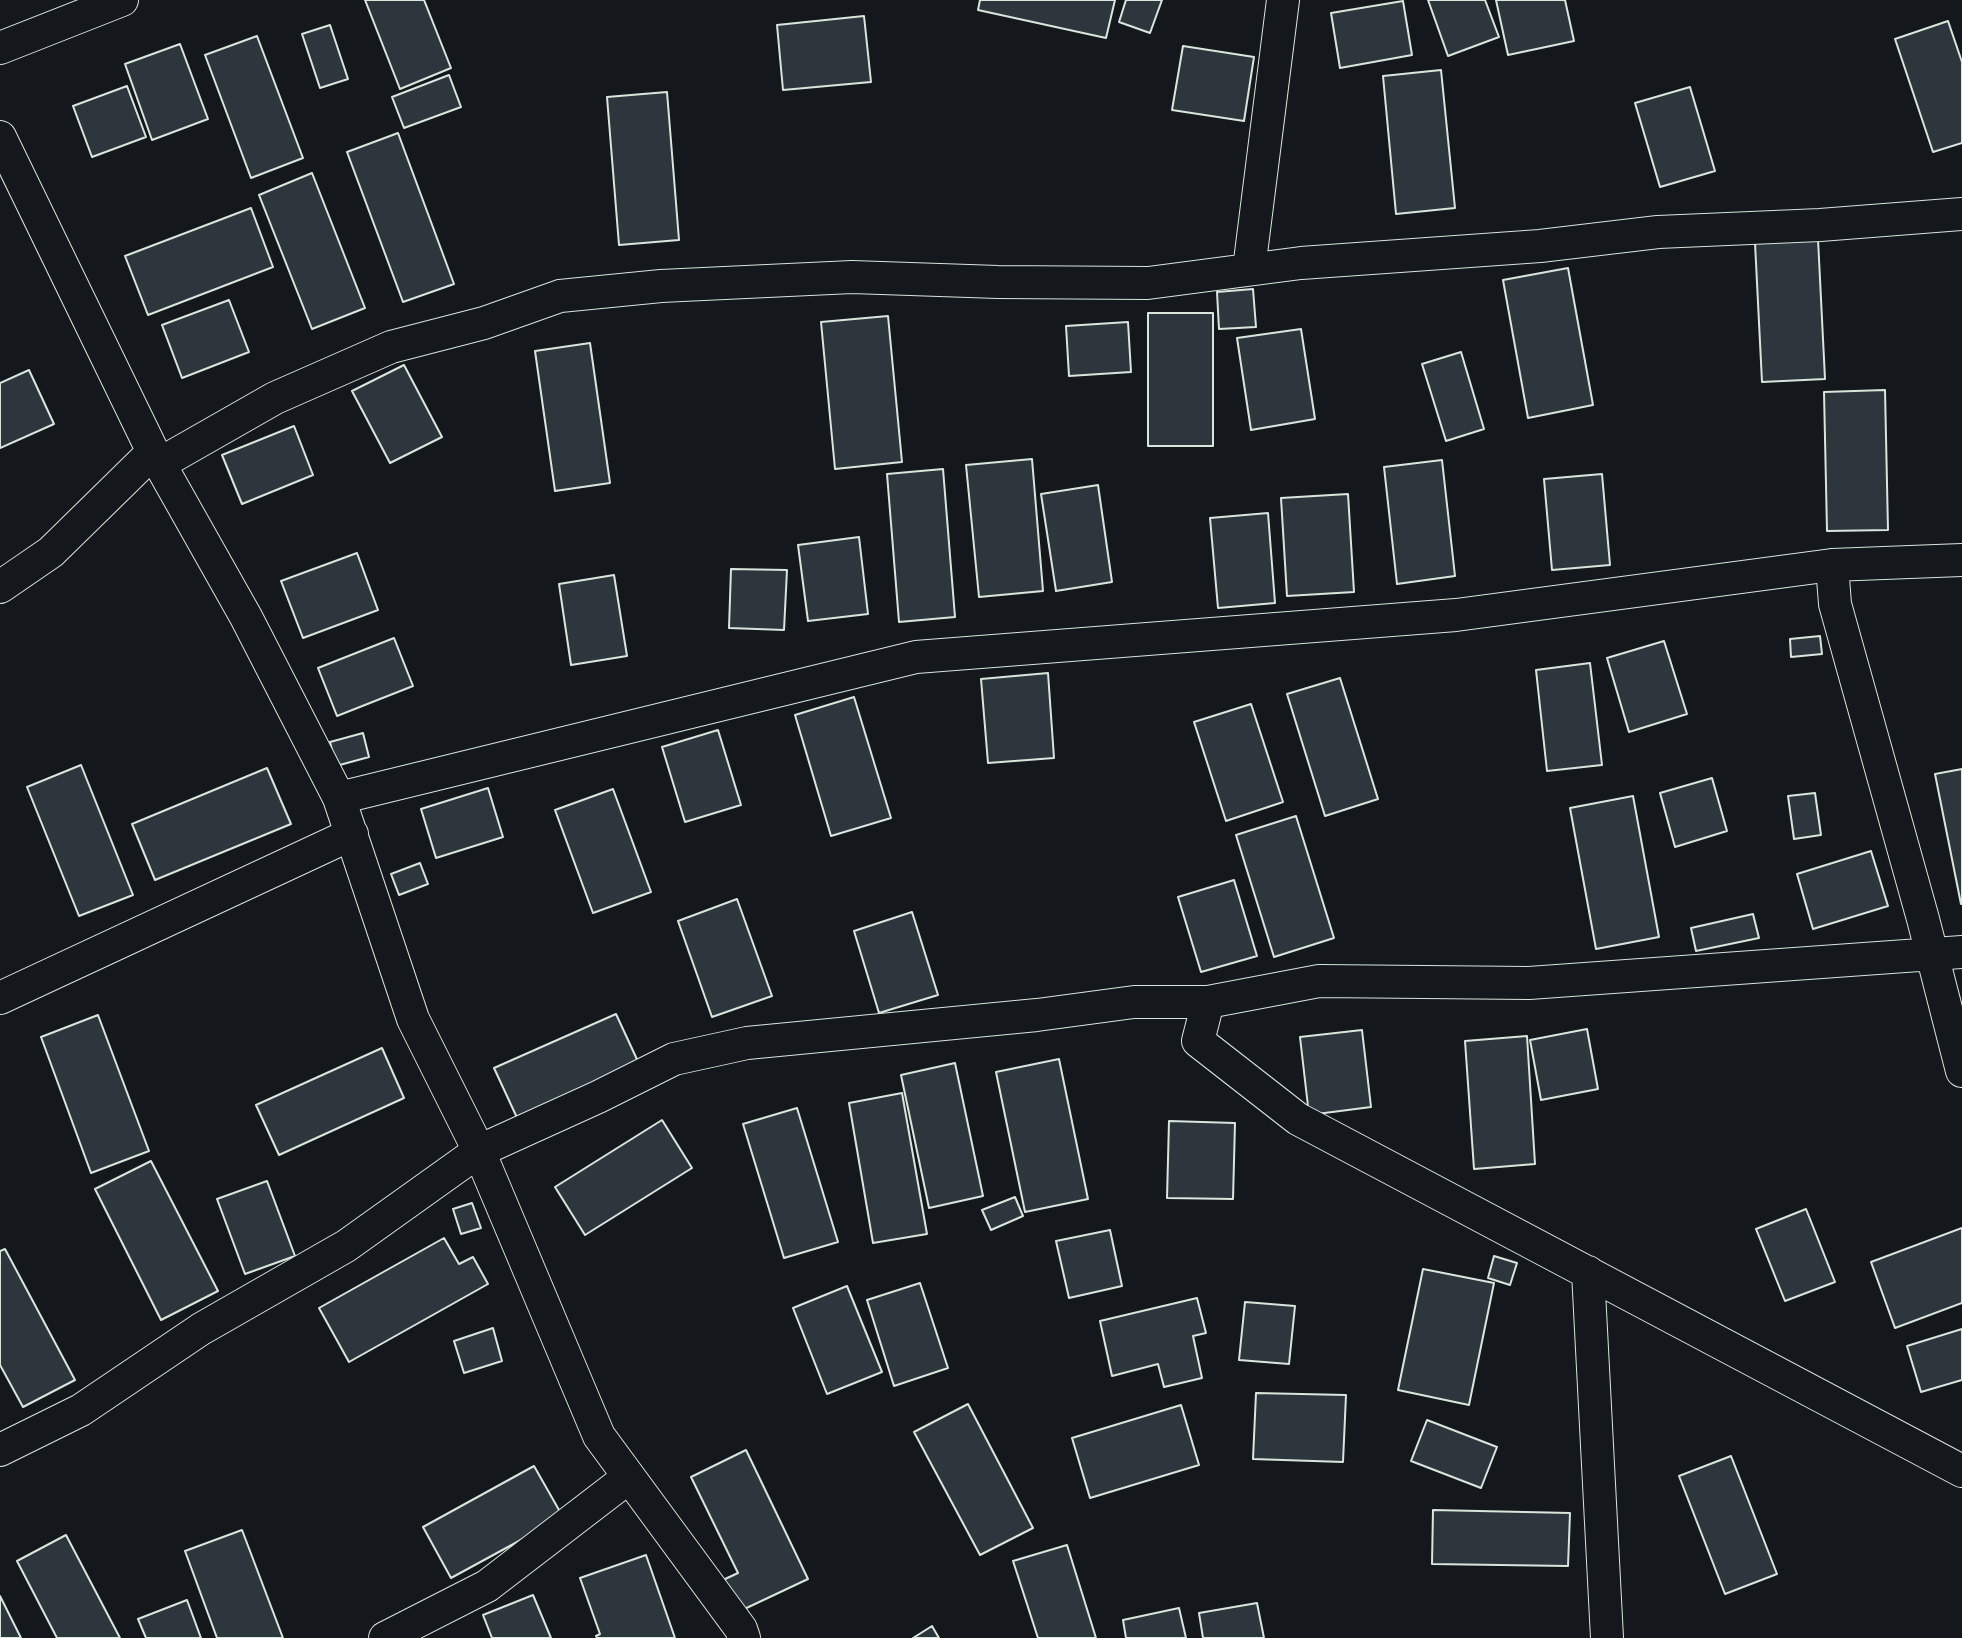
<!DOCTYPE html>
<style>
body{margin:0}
canvas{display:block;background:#14181c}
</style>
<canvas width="1962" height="1638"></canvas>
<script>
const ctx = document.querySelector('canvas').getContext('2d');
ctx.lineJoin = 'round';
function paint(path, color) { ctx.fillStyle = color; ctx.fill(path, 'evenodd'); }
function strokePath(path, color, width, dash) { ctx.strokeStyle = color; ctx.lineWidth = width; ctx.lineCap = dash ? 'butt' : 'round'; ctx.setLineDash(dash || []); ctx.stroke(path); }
const building = new Path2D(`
 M365 0H424L451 68 400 89Z
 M980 0H1115L1106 38 978 10Z
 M1126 0H1162L1150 33 1119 22Z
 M1428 0H1485L1499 37 1448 56Z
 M1496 0H1565L1574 41 1508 55Z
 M1403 1 1412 55 1340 68 1331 13Z
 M864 16 871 82 783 90 777 25Z
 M1948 21 1962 62V143L1933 152 1895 39Z
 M330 25 348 79 320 88 302 34Z
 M257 36 303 158 251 178 205 55Z
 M180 44 208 119 152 140 125 64Z
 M1183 46 1254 57 1244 121 1172 110Z
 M1441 70 1455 208 1396 214 1383 76Z
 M449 75 461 107 404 128 392 97Z
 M127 86 146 137 92 157 73 106Z
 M1690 87 1715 171 1660 187 1635 103Z
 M667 92 679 240 619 245 607 97Z
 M398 133 454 284 403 302 347 152Z
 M312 173 365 308 312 329 259 195Z
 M251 208 273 267 148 315 125 256Z
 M1818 239 1825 379 1762 382 1755 243Z
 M1568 268 1593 405 1528 418 1503 280Z
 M1253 289 1256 327 1219 329 1217 292Z
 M229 300 249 352 182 378 162 325Z
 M1148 313H1213V446H1148Z
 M888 316 902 462 835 469 821 322Z
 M1128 322 1131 372 1069 376 1066 326Z
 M1301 329 1315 419 1251 430 1237 338Z
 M590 343 610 483 555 491 535 351Z
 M1461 352 1484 429 1446 441 1422 364Z
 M404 365 442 437 390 463 352 391Z
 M29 370 54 424 0 448V383Z
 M1885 390 1888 530 1827 531 1824 392Z
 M294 426 313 475 242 504 222 455Z
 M1032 459 1043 591 979 597 966 465Z
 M1442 460 1455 576 1397 584 1384 467Z
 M943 469 955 617 899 622 887 474Z
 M1602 474 1610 565 1552 570 1544 479Z
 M1098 485 1112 582 1056 591 1041 494Z
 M1348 494 1354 592 1287 596 1281 498Z
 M1268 513 1275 603 1218 608 1210 518Z
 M859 537 868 614 808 621 798 545Z
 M357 553 378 610 303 638 281 581Z
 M731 569 787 570 784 630 729 628Z
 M614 575 627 656 571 665 559 584Z
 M1820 636 1822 654 1791 657 1790 639Z
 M394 638 413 686 337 716 318 668Z
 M1664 641 1687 714 1629 732 1607 658Z
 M1590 663 1602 765 1547 771 1536 670Z
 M1048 673 1054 758 988 763 981 679Z
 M1340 678 1378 799 1325 816 1287 694Z
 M854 697 891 818 831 836 795 715Z
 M1251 704 1283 802 1226 821 1194 722Z
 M718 730 741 805 685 822 662 747Z
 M363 733 369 757 336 766 330 742Z
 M81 765 133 895 79 916 27 787Z
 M267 768 291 824 155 880 132 824Z
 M1962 769V904H1961L1935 774Z
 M1712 778 1727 831 1675 847 1660 793Z
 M488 788 503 837 436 858 421 809Z
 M613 789 651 892 593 913 555 810Z
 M1815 793 1821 835 1794 839 1788 796Z
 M1633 796 1659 937 1596 949 1570 808Z
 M1296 816 1334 938 1274 957 1236 835Z
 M1871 851 1888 906 1813 929 1797 874Z
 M420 863 428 884 399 895 391 874Z
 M1234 880 1257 956 1201 972 1178 897Z
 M737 899 772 996 712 1017 678 921Z
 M912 912 938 995 879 1013 854 931Z
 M1753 914 1759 938 1696 951 1691 928Z
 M616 1014 641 1068 519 1122 494 1068Z
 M98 1015 149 1151 91 1173 41 1037Z
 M1587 1029 1598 1089 1541 1100 1530 1040Z
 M1362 1030 1371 1107 1309 1115 1300 1037Z
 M1527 1036 1535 1164 1474 1169 1465 1041Z
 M382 1048 404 1098 279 1155 256 1105Z
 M1059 1059 1088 1199 1025 1212 996 1072Z
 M955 1063 983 1196 929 1208 901 1075Z
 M902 1093 927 1234 873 1243 849 1103Z
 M797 1108 838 1242 784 1258 743 1124Z
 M662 1120 692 1168 585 1235 555 1187Z
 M1169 1121 1235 1123 1233 1199 1167 1198Z
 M151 1161 218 1291 161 1320 95 1189Z
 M267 1181 295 1256 245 1274 217 1199Z
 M1015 1197 1023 1216 991 1230 982 1210Z
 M472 1203 481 1228 461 1234 453 1209Z
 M1806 1209 1835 1282 1785 1301 1756 1229Z
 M1962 1228V1303L1895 1328 1871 1262Z
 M1110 1230 1122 1286 1069 1298 1056 1241Z
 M444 1238 459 1264 473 1257 488 1284 349 1362 319 1308Z
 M5 1249 75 1380 23 1407 0 1365V1251Z
 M1494 1256 1517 1263 1510 1285 1488 1278Z
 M1423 1269 1494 1283 1469 1405 1398 1390Z
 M920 1283 948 1368 894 1386 867 1300Z
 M847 1286 882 1372 827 1394 793 1308Z
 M1197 1298 1206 1333 1193 1336 1202 1378 1164 1387 1158 1364 1112 1376 1100 1321Z
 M1245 1302 1295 1306 1289 1364 1239 1360Z
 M493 1328 502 1361 464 1373 454 1341Z
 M1962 1329V1380L1921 1392 1907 1346Z
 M1256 1393 1346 1395 1343 1462 1253 1459Z
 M968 1404 1033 1528 980 1555 914 1432Z
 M1181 1405 1199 1465 1090 1498 1072 1438Z
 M1427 1420 1497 1447 1481 1488 1411 1461Z
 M746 1450 808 1579 738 1612 723 1580 738 1573 691 1477Z
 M1731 1456 1777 1574 1725 1594 1679 1476Z
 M534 1466 563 1517 451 1578 423 1527Z
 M1433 1510 1570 1513 1568 1566 1432 1564Z
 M242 1530 283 1638H217L185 1551Z
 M66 1535 120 1638H57L17 1561Z
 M1067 1545 1096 1638H1038L1013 1561Z
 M646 1555 675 1638H597L596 1636 600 1634 580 1578Z
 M533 1595 551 1638H492L483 1615Z
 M0 1596 21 1638H0Z
 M187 1600 201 1638H146L138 1619Z
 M1257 1603 1264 1638H1203L1199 1613Z
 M1179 1608 1186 1638H1126L1123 1620Z
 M932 1626 939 1638H913Z`);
paint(building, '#2c363c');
strokePath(building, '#d8e6dc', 2);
const minor = new Path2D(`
 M0 48 122 0
 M0 137 153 452 246 617 339 798 413 1019 479 1151 599 1436 741 1629 744 1638
 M1249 269 1283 0
 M161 463 275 398 391 347 484 323 560 296 661 286 852 277 998 282 1148 283 1301 263 1540 246 1658 232 1820 225 1962 214
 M1832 565 1835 604 1923 919 1962 1071
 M0 587 51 552 153 452
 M339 798 916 657 1456 615 1832 565 1962 560
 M0 998 352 834
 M1208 1002 1198 1041 1298 1119 1962 1471
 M1588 1272 1607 1638
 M0 1450 81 1410 201 1329 346 1246 479 1151 598 1097 674 1059 747 1043 1037 1015 1134 1002H1208L1319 981 1529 983 1962 952
 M385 1638 487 1586 629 1477`);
strokePath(minor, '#d8e6dc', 34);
strokePath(minor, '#14181c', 32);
</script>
